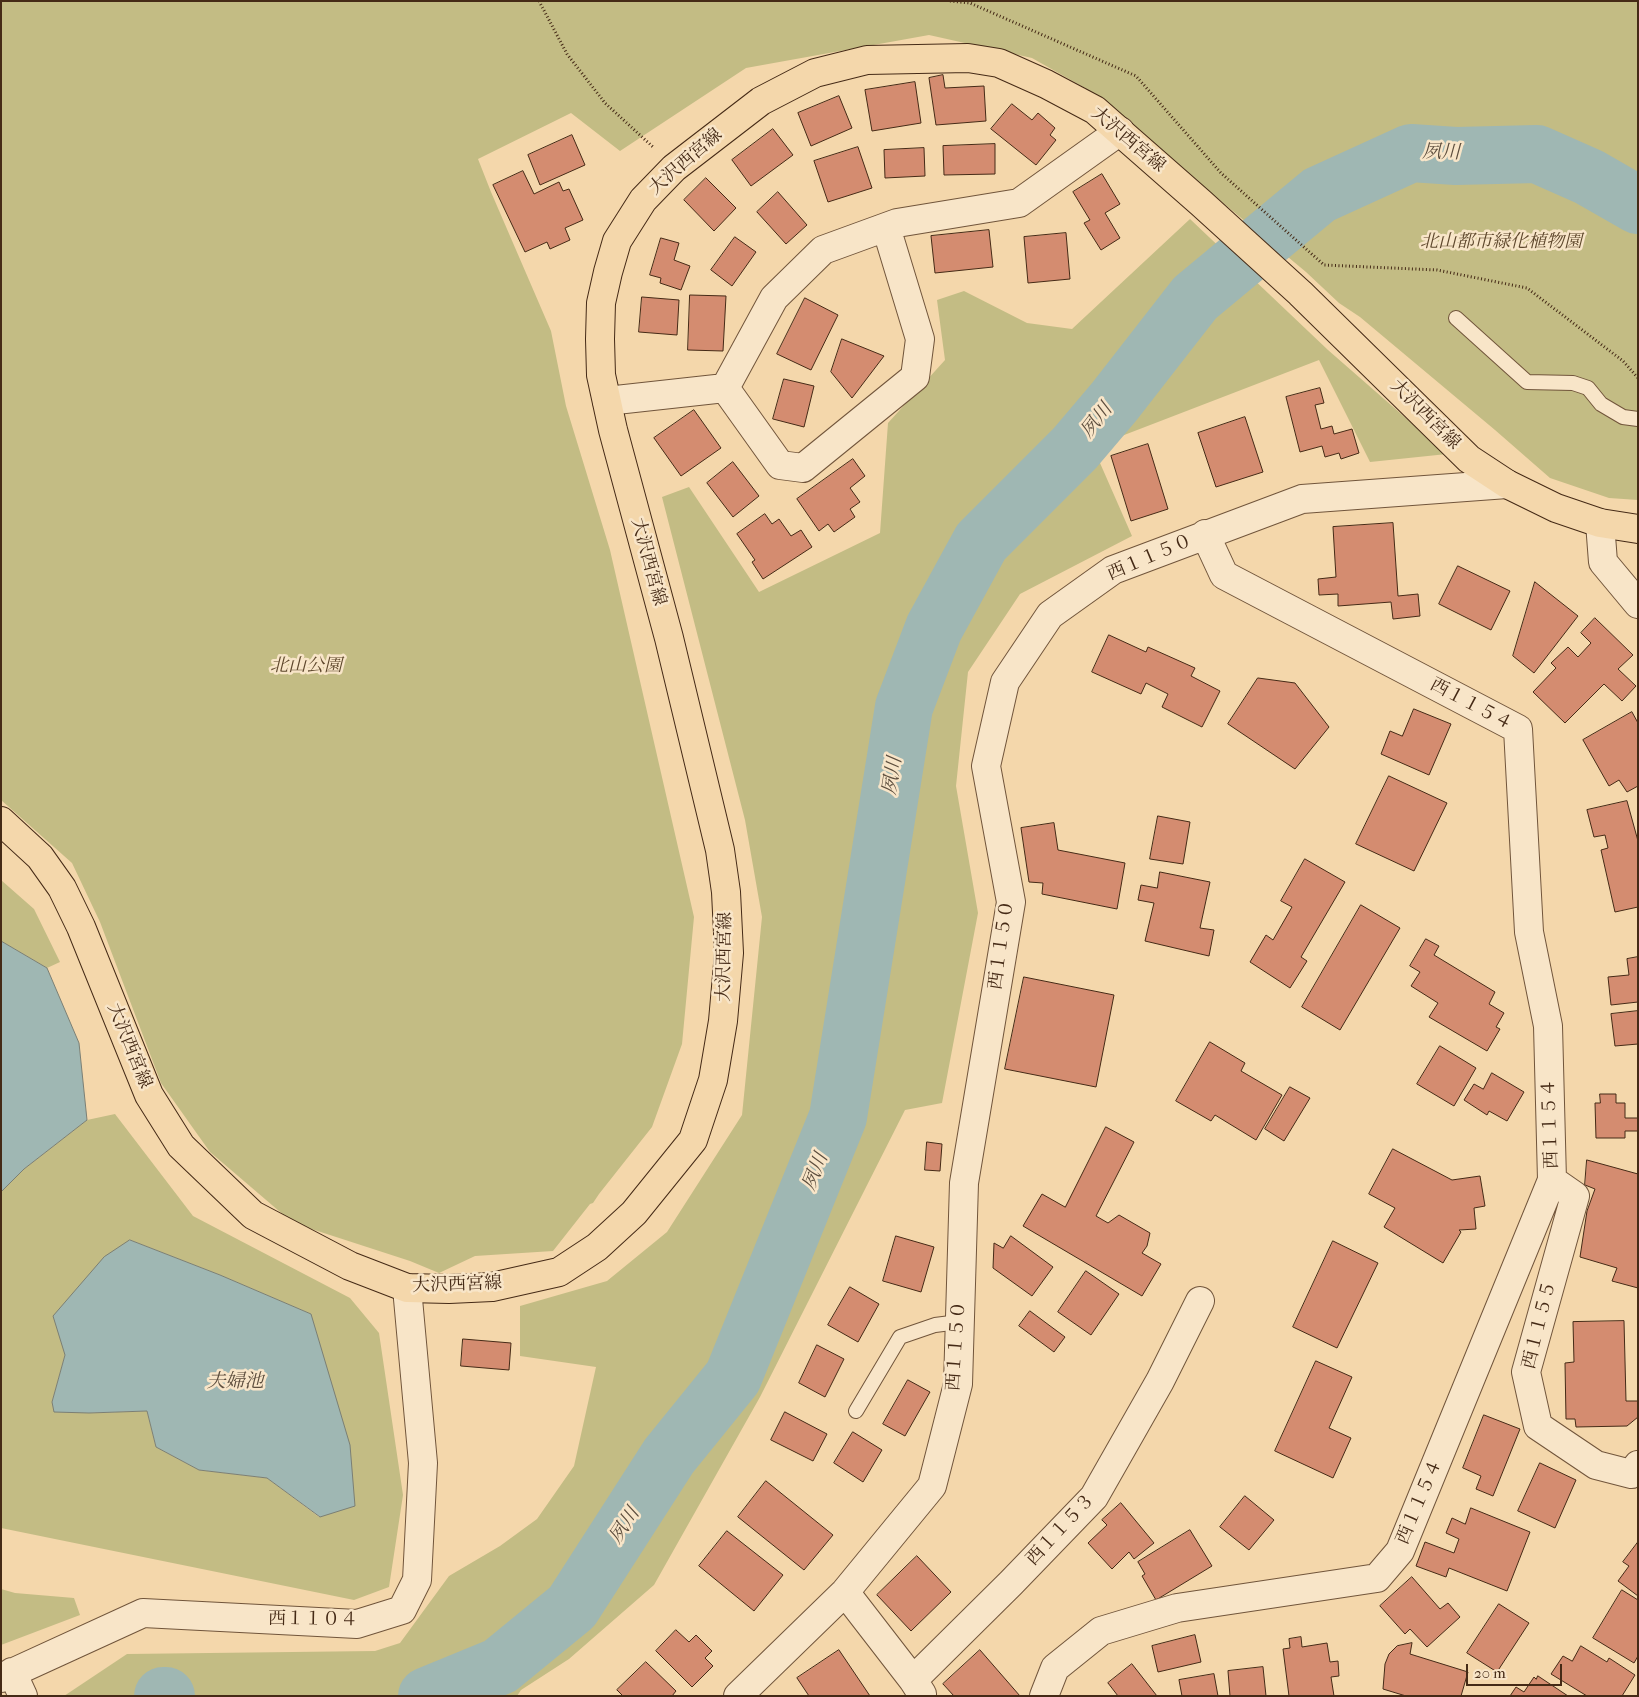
<!DOCTYPE html>
<meta charset="utf-8">
<style>
body{margin:0}
#map{position:relative;width:1639px;height:1697px;overflow:hidden;background:#f4d7ab;font-family:"IM FELL French Canon",serif}
canvas{display:block}
.frame{position:absolute;inset:0;border:2px solid #452a16;pointer-events:none}
.scale{position:absolute;left:1466px;top:1664px;width:96px;height:22px;box-sizing:border-box;border:2px solid #452a16;border-top:0;padding-left:6px;font-size:15px;line-height:18px;white-space:nowrap;color:#452a16;-webkit-text-stroke:4px #f8e5c8;paint-order:stroke}
</style>
<div id="map">
<canvas width="1639" height="1697"></canvas>
<div class="frame"></div>
<div class="scale">20 m</div>
</div>
<script>
const ctx = document.querySelector('canvas').getContext('2d');
ctx.lineJoin = 'round';
function paint(path, color) { ctx.fillStyle = color; ctx.fill(path, 'evenodd'); }
function strokePath(path, color, width, dash) { ctx.strokeStyle = color; ctx.lineWidth = width; ctx.lineCap = dash ? 'butt' : 'round'; ctx.setLineDash(dash || []); ctx.stroke(path); }
function write(font, color, halo, rows, align = 'center') {
  ctx.font = font + ' "IM FELL French Canon","Noto Serif JP",serif'; ctx.lineWidth = 5; ctx.setLineDash([]); ctx.textBaseline = 'middle'; ctx.strokeStyle = halo; ctx.fillStyle = color; for (const [text, x, y, turn = 0] of rows) {
    ctx.save(); ctx.translate(x, y); ctx.rotate((+turn || 0) * Math.PI / 180); ctx.textAlign = isNaN(turn) ? turn : align; if (halo) ctx.strokeText(text, 0, 0); ctx.fillText(text, 0, 0); ctx.restore();
  }
}
paint(new Path2D(`
 M1 1H1638V500L1609 498 1550 478 1495 430 1360 317 1339 303 1306 272 1085 88 1032 58 929 35 746 68 620 151 571 113 478 159 491 192 551 331 566 406 610 550 694 917 682 1044 652 1127 599 1194 593 1203 590 1204 553 1251 475 1256 439 1273 410 1261 293 1223 210 1152 161 1083 100 922 72 863 1 800Z
 M1190 219 1328 350 1447 454 1370 462 1319 360 1093 447 1132 536 1020 594 968 672 956 786 978 913 942 1103 905 1110 760 1397 654 1585 569 1659 521 1690 517 1696H64L127 1654 375 1651 400 1643 449 1576 500 1546 537 1519 574 1466 596 1367 520 1356V1306L607 1281 667 1232 742 1115 762 917 745 820 662 497 689 487 759 592 880 533 888 423 945 360 937 300 964 291 1027 323 1072 329Z
 M1 880 34 909 60 962 47 968 1 941Z
 M115 1114 193 1216 350 1298 379 1333 403 1495 389 1587 354 1600 1 1528V1192L24 1169 87 1120ZM130 1240 220 1275 311 1314 319 1517 267 1478 199 1470 156 1447 147 1411 89 1413 52 1402 65 1355Z
 M1 1589 15 1593 74 1598 80 1615 1 1645Z`), '#c3bc84');
const water = new Path2D(`
 M1 941 47 968 79 1043 87 1120 24 1169 1 1192Z
 M130 1240 220 1275 311 1314 350 1445 355 1506 320 1517 267 1478 199 1470 156 1447 147 1411 89 1413 54 1412 52 1402 65 1355 53 1316 104 1257Z`);
paint(water, '#9fb7b3');
strokePath(water, '#7b7f74', 1);
strokePath(new Path2D(`
 M163 1696H166
 M427 1696 500 1666 572 1607 669 1456 733 1377 838 1117 904 707 934 628 981 542 1075 448 1114 402 1195 298 1319 195 1411 153 1456 156 1537 154 1589 177 1638 205`), '#9fb7b3', 58);
const building = new Path2D(`
 M943 75 945 88 984 86 986 121 936 125 929 78Z
 M915 82 921 123 872 131 865 90Z
 M839 96 852 128 811 146 798 113Z
 M1012 104 1032 120 1038 113 1055 128 1050 135 1056 140 1036 165 991 129Z
 M773 129 793 155 751 186 732 160Z
 M572 135 585 165 540 185 528 155Z
 M995 144V174L944 175 943 146Z
 M858 147 872 188 828 202 814 161Z
 M924 148 925 176 885 178 884 150Z
 M523 171 534 194 559 182 563 191 569 189 583 220 565 228 570 240 550 249 547 242 525 252 493 185Z
 M1102 174 1120 204 1105 213 1120 238 1101 250 1084 223 1090 220 1073 192Z
 M706 178 736 208 714 231 684 200Z
 M778 192 807 225 786 244 757 212Z
 M989 230 993 267 935 273 931 236Z
 M1066 233 1070 279 1028 283 1024 237Z
 M735 237 756 252 732 286 711 270Z
 M661 238 679 243 674 260 690 266 681 290 660 283 661 278 650 275Z
 M690 295 726 296 723 351 688 350Z
 M642 297 679 300 677 335 639 332Z
 M805 298 838 315 811 370 777 354Z
 M842 339 884 356 852 398 831 372Z
 M784 379 814 386 804 427 773 419Z
 M1320 388 1324 403 1315 405 1321 429 1332 426 1334 434 1352 429 1359 453 1341 459 1339 453 1325 457 1322 446 1300 452 1286 397Z
 M694 410 721 448 681 476 654 438Z
 M1245 417 1263 472 1216 487 1198 433Z
 M1148 444 1168 509 1131 521 1111 456Z
 M853 459 865 476 850 488 860 502 850 509 855 517 834 532 828 524 819 531 797 499Z
 M733 462 759 496 733 517 707 483Z
 M765 514 772 524 779 519 791 536 801 530 812 547 763 579 752 562 755 560 737 534Z
 M1393 523 1398 596 1418 594 1420 616 1393 619 1391 602 1338 606V594L1319 595 1318 579 1336 577 1333 527Z
 M1458 566 1510 591 1491 630 1439 604Z
 M1535 582 1578 616 1534 673 1513 656Z
 M1595 618 1633 655 1618 669 1636 686 1622 701 1604 684 1565 723 1533 692 1556 668 1551 663 1568 647 1578 657 1591 643 1581 633Z
 M1109 635 1146 652 1148 647 1195 668 1191 676 1220 691 1202 727 1162 707 1168 694 1146 683 1141 694 1092 672Z
 M1258 678 1295 683 1329 727 1295 769 1228 724Z
 M1414 709 1451 724 1429 775 1381 754 1390 731 1402 736Z
 M1632 712 1638 723V786L1627 792 1619 780 1609 786 1583 740Z
 M1389 776 1447 803 1414 871 1356 844Z
 M1627 801 1638 841V907L1615 912 1601 850 1608 848 1605 835 1594 837 1587 810Z
 M1158 816 1190 822 1183 864 1150 859Z
 M1054 823 1058 850 1125 863 1117 909 1042 894 1043 883 1029 882 1021 828Z
 M1305 859 1345 882 1301 957 1307 961 1290 988 1250 962 1266 935 1273 940 1292 907 1281 901Z
 M1160 872 1210 882 1200 928 1214 930 1209 956 1145 941 1154 903 1138 900 1141 885 1157 888Z
 M1361 905 1400 928 1340 1030 1302 1007Z
 M1426 939 1439 946 1434 955 1495 992 1489 1004 1504 1013 1496 1027 1500 1029 1487 1051 1429 1017 1438 1003 1411 986 1420 972 1410 966Z
 M1638 957V1002L1611 1005 1608 977 1629 975 1627 959Z
 M1024 977 1114 995 1096 1087 1005 1069Z
 M1638 1011V1044L1615 1046 1611 1014Z
 M1210 1042 1245 1063 1241 1071 1282 1095 1256 1140 1215 1115 1211 1121 1176 1101Z
 M1440 1046 1476 1068 1454 1106 1417 1084Z
 M1492 1073 1524 1092 1507 1121 1489 1111 1487 1115 1464 1100 1474 1084 1483 1089Z
 M1290 1087 1310 1098 1284 1141 1265 1129Z
 M1600 1094H1616V1103H1625V1118H1638V1131H1625V1138H1596L1595 1103H1600Z
 M1106 1127 1134 1142 1096 1216 1108 1223 1119 1215 1150 1233 1147 1246 1142 1253 1161 1264 1142 1296 1023 1226 1042 1194 1065 1207Z
 M927 1142 942 1144 940 1171 925 1170Z
 M1393 1149 1452 1180 1480 1176 1485 1206 1474 1208 1476 1229 1459 1230 1461 1232 1443 1263 1384 1227 1395 1208 1369 1194Z
 M1587 1160 1638 1174V1288L1612 1281 1617 1268 1580 1257 1587 1211 1595 1189 1585 1185Z
 M896 1236 934 1247 921 1292 883 1281Z
 M1011 1236 1053 1267 1032 1296 993 1268 994 1243 1003 1248Z
 M1333 1241 1378 1263 1337 1348 1293 1327Z
 M1086 1271 1119 1294 1091 1335 1058 1312Z
 M850 1287 879 1304 858 1342 828 1325Z
 M1030 1311 1065 1337 1054 1352 1019 1326Z
 M1624 1321 1626 1401H1638V1417L1627 1426 1576 1427 1575 1419H1566L1565 1363 1574 1362 1573 1322Z
 M463 1339 511 1343 509 1370 461 1366Z
 M817 1345 844 1359 825 1397 799 1383Z
 M1316 1361 1352 1377 1329 1428 1351 1438 1333 1478 1275 1451Z
 M908 1380 930 1392 905 1436 883 1424Z
 M785 1412 827 1434 813 1461 771 1440Z
 M1484 1415 1520 1429 1493 1496 1476 1489 1481 1476 1463 1468Z
 M853 1432 882 1450 863 1482 834 1463Z
 M1540 1463 1576 1480 1555 1528 1518 1511Z
 M766 1481 833 1535 804 1570 738 1517Z
 M1245 1496 1274 1520 1249 1550 1220 1527Z
 M1121 1503 1154 1543 1134 1559 1129 1552 1112 1569 1088 1543 1107 1525 1102 1520Z
 M1471 1508 1530 1532 1507 1591 1449 1568 1446 1577 1416 1566 1425 1542 1454 1553 1459 1539 1446 1533 1452 1518 1465 1524Z
 M1190 1530 1212 1566 1156 1600 1142 1576 1145 1574 1138 1562Z
 M727 1531 783 1575 754 1611 699 1566Z
 M1638 1542V1596L1618 1581 1629 1566 1623 1562Z
 M917 1556 951 1592 911 1631 877 1595Z
 M1412 1577 1440 1609 1448 1603 1460 1617 1427 1647 1410 1629 1405 1634 1380 1606Z
 M1622 1590 1638 1600V1656L1634 1663 1593 1638Z
 M1499 1604 1529 1623 1497 1672 1467 1653Z
 M676 1630 689 1642 696 1635 712 1651 705 1658 713 1666 692 1687 656 1651Z
 M1195 1635 1201 1662 1158 1672 1152 1646Z
 M1301 1637 1302 1647 1327 1643 1330 1662 1338 1661 1339 1676 1331 1677 1334 1696H1289L1283 1649 1290 1648 1289 1639Z
 M1412 1643 1410 1654 1468 1672 1461 1696H1406L1383 1689 1385 1664 1389 1654 1397 1646Z
 M1581 1646 1607 1662 1609 1658 1635 1675 1622 1696H1587L1551 1674 1563 1656 1572 1661Z
 M839 1650 870 1696H809L797 1678Z
 M980 1650 1020 1696H954L943 1684Z
 M646 1662 676 1691 672 1696H623L617 1690Z
 M1132 1664 1157 1696H1118L1108 1683Z
 M1263 1667 1266 1696H1230L1228 1671Z
 M1214 1674 1218 1696H1182L1179 1680Z
 M1538 1676 1568 1696H1510L1516 1687 1524 1692 1534 1677 1536 1679Z`);
paint(building, '#d48c70');
strokePath(building, '#452a16', 1);
const service = new Path2D(`
 M1456 318 1527 382 1573 383 1588 388 1601 404 1623 417 1638 419
 M856 1411 900 1337 935 1325 959 1322`);
const minor = new Path2D(`
 M725 388 780 465 803 468 915 377 920 339 886 227
 M607 401 725 388 774 298 823 250 897 223 1019 203 1120 131
 M1600 523 1603 562 1638 604
 M1552 1180 1575 1196 1526 1372 1538 1426 1596 1465 1631 1474 1638 1465
 M845 1592 913 1680 922 1694
 M12 1672 23 1696
 M1 1678 143 1613 357 1624 402 1610 417 1580 423 1463 407 1288
 M913 1680 1011 1583 1094 1497 1160 1381 1200 1301
 M738 1696 845 1592 932 1486 958 1384 964 1183 1011 902 986 766 1005 682 1050 615 1113 570 1302 499 1507 484
 M1044 1696 1055 1668 1101 1631 1177 1608 1377 1578 1400 1551 1552 1180 1548 1026 1529 932 1518 729 1224 575 1205 534`);
const primary = new Path2D(`
 M1 821 40 857 62 888 81 927 149 1095 181 1146 253 1215 350 1266 407 1288 449 1289 492 1287 559 1272 597 1247 634 1213 693 1140 713 1080 723 1021 729 953 726 892 720 850 669 638 613 430 601 375 600 339 601 303 608 272 617 241 643 200 674 168 761 101 815 73 867 60 968 58 999 63 1046 84 1095 110 1201 203 1300 293 1469 459 1507 484 1556 508 1600 523 1638 529`);
strokePath(service, '#71553b', 16);
strokePath(minor, '#71553b', 30);
strokePath(primary, '#452a16', 30);
strokePath(new Path2D(`
 M539 1 567 54 605 103 653 147
 M950 1 970 3 1136 76 1221 173 1324 265 1437 270 1527 288 1623 361 1638 378`), '#452a16', 3, [1, 2.5]);
strokePath(service, '#f8e5c8', 14);
strokePath(minor, '#f8e5c8', 28);
strokePath(primary, '#f4d7ab', 28);
write('18px', '#452a16', '#f8e5c8', [
 ["大沢西宮線",1128,140,40],
 ["大沢西宮線",686,162,-41],
 ["大沢西宮線",1425,415,45],
 ["西１１５０",1150,558,-23],
 ["大沢西宮線",648,562,75],
 ["西１１５４",1471,705,28],
 ["西１１５０",1002,945,-82],
 ["大沢西宮線",725,957,-89],
 ["大沢西宮線",129,1046,68],
 ["西１１５４",1551,1124,-92],
 ["大沢西宮線",457,1285,-2],
 ["西１１５５",1540,1325,-76],
 ["西１１５０",957,1346,-86],
 ["西１１５４",1420,1502,-67],
 ["西１１５３",1061,1530,-47],
 ["西１１０４",313,1620,1]
]);
write('italic 18px', '#5e472c', '#f8e5c8', [
 ["北山都市緑化植物園",1501,243],
 ["北山公園",306,667]
]);
write('italic 19px', '#5c4d3d', '#f8e5c8', [
 ["夙川",1441,153,1],
 ["夙川",1097,421,-52],
 ["夙川",893,776,-81],
 ["夙川",816,1172,-68],
 ["夫婦池",235,1382],
 ["夙川",625,1526,-57]
]);
</script>
